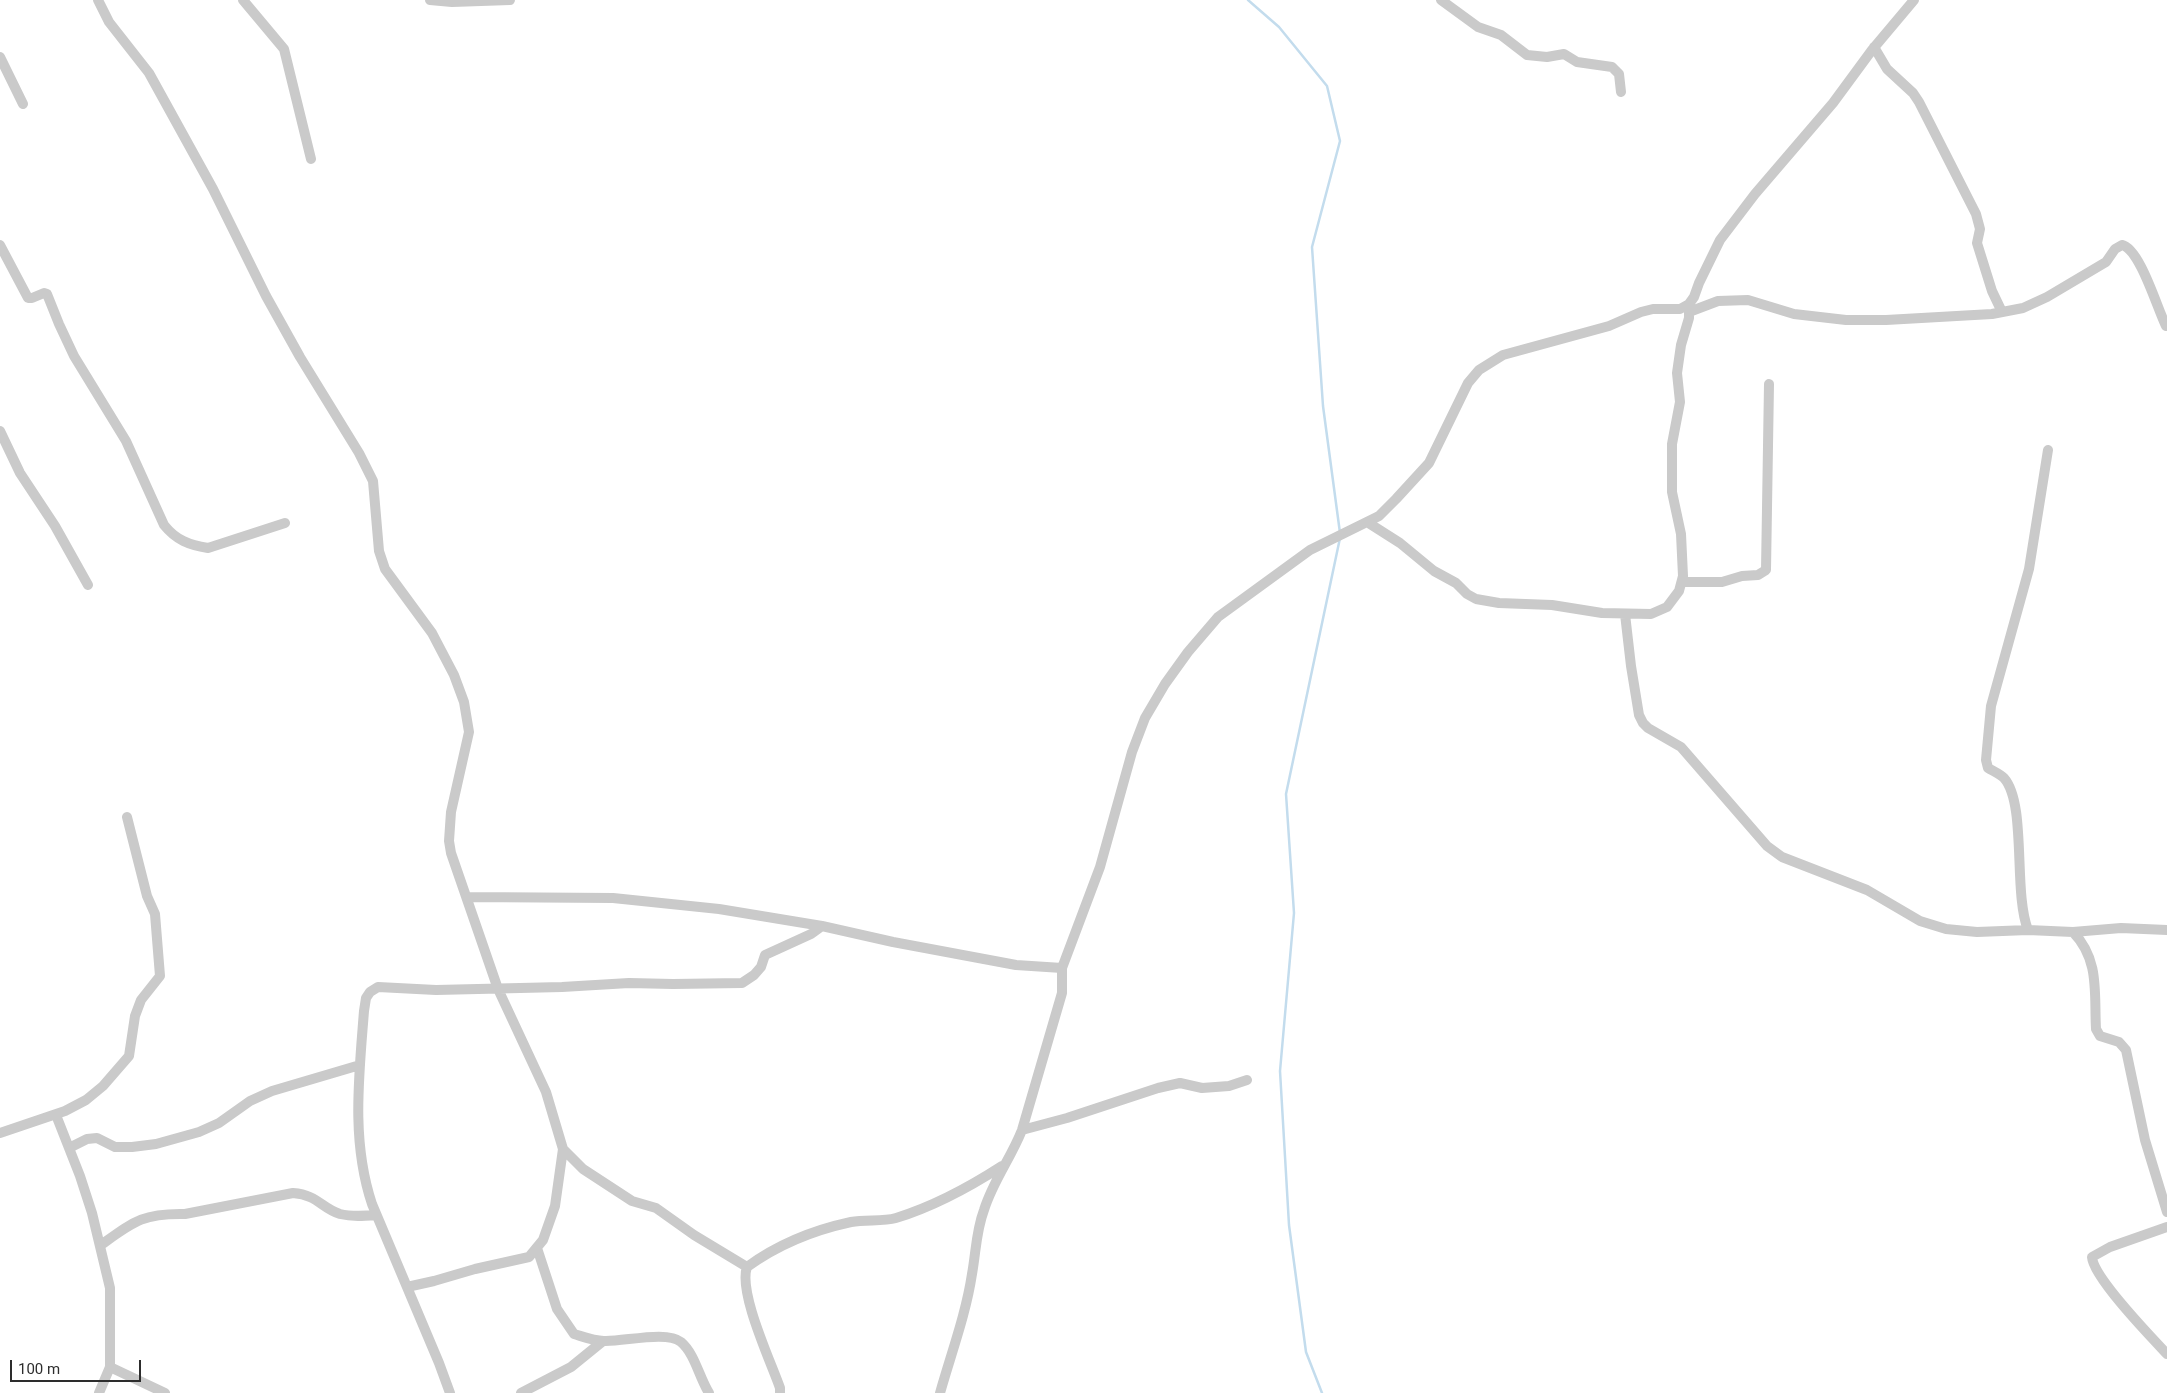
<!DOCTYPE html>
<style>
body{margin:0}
#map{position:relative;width:2167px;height:1393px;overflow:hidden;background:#fff;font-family:Roboto,sans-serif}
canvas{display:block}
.scale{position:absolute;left:10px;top:1360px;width:131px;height:22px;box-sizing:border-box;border:2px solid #2d2d2d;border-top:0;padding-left:6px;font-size:15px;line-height:18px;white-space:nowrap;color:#2d2d2d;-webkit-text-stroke:4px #fff;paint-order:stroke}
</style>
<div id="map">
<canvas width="2167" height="1393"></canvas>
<div class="scale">100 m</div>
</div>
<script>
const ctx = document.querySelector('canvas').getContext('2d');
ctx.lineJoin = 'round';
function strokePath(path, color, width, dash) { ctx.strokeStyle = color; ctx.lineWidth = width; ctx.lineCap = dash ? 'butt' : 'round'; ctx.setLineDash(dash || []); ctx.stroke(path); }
strokePath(new Path2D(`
 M1248 0 1279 27 1327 86 1340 141 1312 247 1323 406 1340 533
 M1322 1393 1306 1352 1289 1225 1280 1071 1294 913 1286 794 1340 538`), '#c3dced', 2.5);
strokePath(new Path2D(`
 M98 0 109 22 149 73 213 189 266 296 300 357 359 453 373 481 379 551 385 569 432 633 454 675 464 702 469 732 451 812 449 841 451 853 498 989 546 1092 563 1149 555 1206 543 1240 529 1257 475 1269 434 1281 407 1287
 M243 0 284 49 311 159
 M430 0 452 2 510 0
 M1441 0 1478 27 1501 35 1527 55 1547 57 1564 54 1577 62 1612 67 1619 74 1621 92
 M1874 47 1887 69 1913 93 1919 102 1976 214 1980 229 1977 243 1992 291 2002 312
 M0 57 23 104
 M0 245 28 298H32L44 293 47 294 59 324 74 356 126 441 164 525C176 540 189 545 208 548L285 523
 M1689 312 1718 301 1748 300 1794 314 1846 320H1886L1992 314 2023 308 2047 297 2106 262 2115 249 2122 245C2140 249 2157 308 2166 326
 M0 431 20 473 55 526 88 585
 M1367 522 1400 543 1434 571 1456 583 1467 594 1476 599 1499 603 1552 605 1602 613 1651 614 1667 607 1679 591 1683 576 1681 534 1672 492V444L1680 402 1677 373 1681 345 1689 318V304
 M1683 582H1722L1742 576 1758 575 1766 570 1769 384
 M1625 614 1631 666 1639 715 1643 723 1648 728 1681 747 1767 846 1782 857 1867 890 1920 921 1946 929 1977 932 2028 930 2073 932C2100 960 2094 993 2096 1029L2100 1036 2119 1042 2126 1050 2145 1140 2167 1212
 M467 897 613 898 719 909 822 926 893 942 1016 965 1062 968
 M2028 930C2013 892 2027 804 2004 778 2000 774 1993 771 1988 768L1986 760 1991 706 2029 569 2048 450
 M2073 932 2121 928 2167 930
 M56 1115 80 1176 92 1213 110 1288V1367L99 1393
 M1022 1130 1067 1118 1158 1088 1180 1083 1202 1088 1229 1086 1247 1080
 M0 1133 65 1111 86 1100 103 1086 129 1056 135 1016 141 1000 160 976 155 914 147 896 127 817
 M69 1148 87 1139 97 1138 115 1147H132L156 1144 199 1132 219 1123 250 1101 272 1091 360 1065
 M563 1149 583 1169 632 1201 656 1208 694 1235 747 1267
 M2167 1227 2110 1247 2092 1257C2093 1277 2151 1337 2167 1354
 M101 1245C133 1222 143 1213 185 1214L293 1193C318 1195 321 1208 340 1214 352 1217 364 1216 376 1215
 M537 1248 557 1309 574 1334C584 1337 594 1341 604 1341 623 1342 667 1330 681 1342 695 1354 699 1377 709 1393
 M110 1367 165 1393
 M450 1393 439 1363 372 1204C351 1141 359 1076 364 1011L366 998 370 992 378 987 436 990 562 987 629 983 673 984 742 983 754 975 761 967 765 955 811 934 822 926
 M521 1393 571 1367 603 1341
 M780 1393V1388C771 1362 738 1292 747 1267 777 1245 814 1230 851 1222 866 1219 882 1222 896 1218 932 1207 971 1186 1002 1166
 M940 1393C951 1354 966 1314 972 1274 976 1252 976 1231 984 1210 993 1181 1011 1158 1022 1130L1062 993V968L1100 867 1132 752 1145 718 1165 684 1188 652 1218 617 1310 550 1379 516 1396 499 1429 463 1468 383 1479 370 1503 355 1609 326 1641 312 1653 309H1680L1689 304 1694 297 1699 283 1720 240 1755 194 1833 103 1872 50 1914 0`), '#cacaca', 10);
</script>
